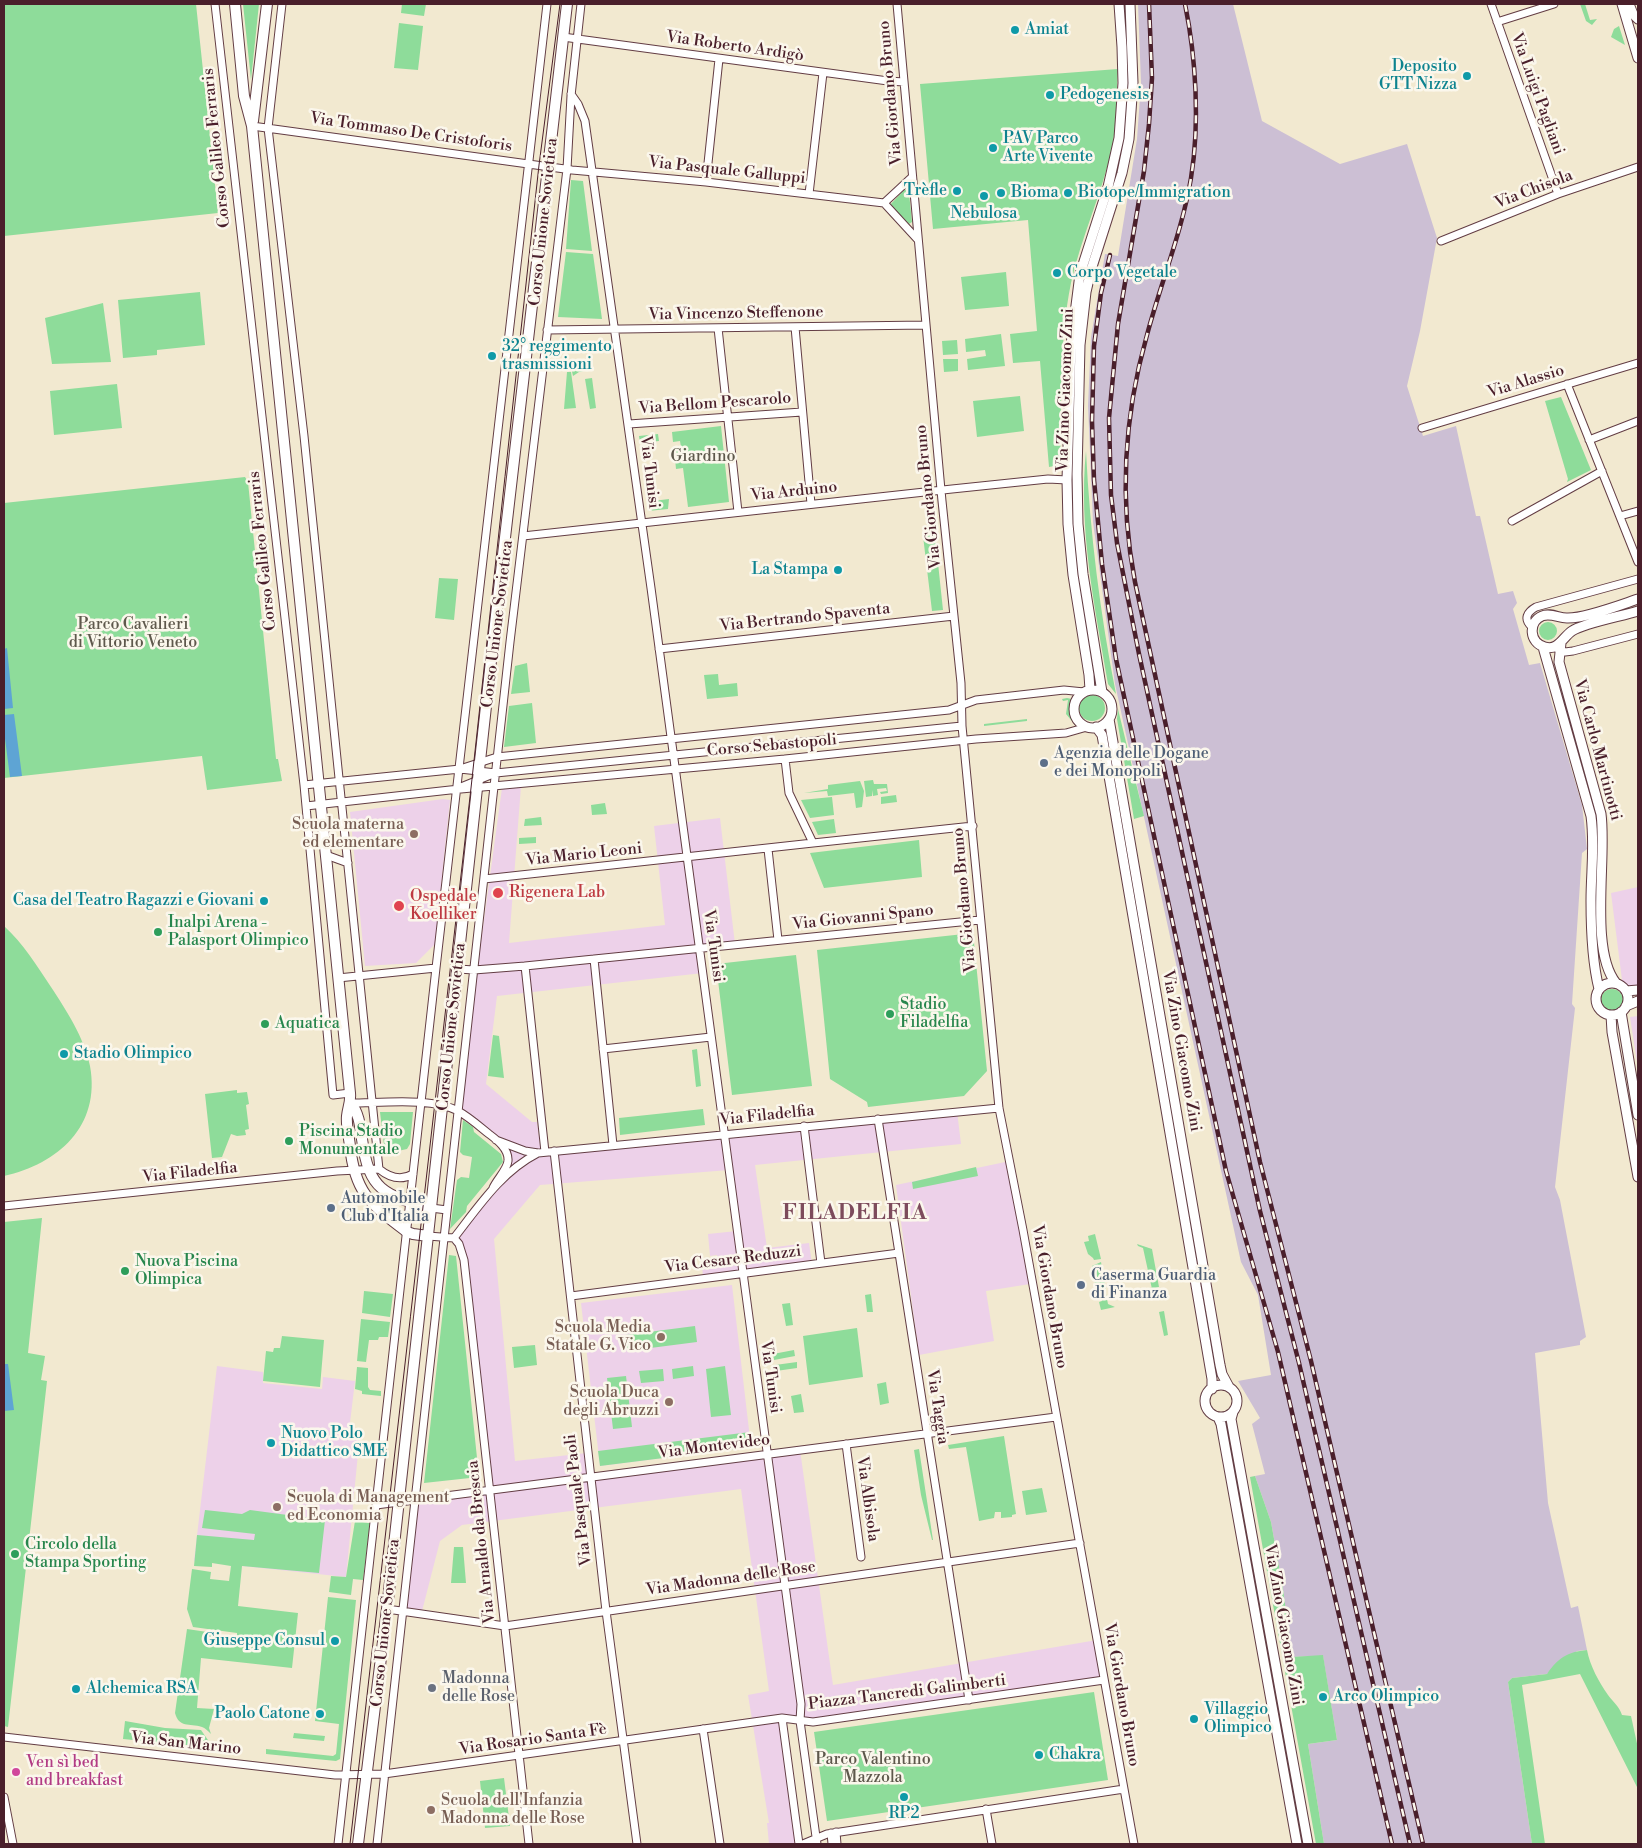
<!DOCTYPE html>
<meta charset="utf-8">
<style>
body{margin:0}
#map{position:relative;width:1642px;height:1848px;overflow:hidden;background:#f2e9d0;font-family:"Libre Bodoni",serif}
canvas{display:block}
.frame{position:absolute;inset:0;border:5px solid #4a1f2b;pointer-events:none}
</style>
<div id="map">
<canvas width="1642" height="1848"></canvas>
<div class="frame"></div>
</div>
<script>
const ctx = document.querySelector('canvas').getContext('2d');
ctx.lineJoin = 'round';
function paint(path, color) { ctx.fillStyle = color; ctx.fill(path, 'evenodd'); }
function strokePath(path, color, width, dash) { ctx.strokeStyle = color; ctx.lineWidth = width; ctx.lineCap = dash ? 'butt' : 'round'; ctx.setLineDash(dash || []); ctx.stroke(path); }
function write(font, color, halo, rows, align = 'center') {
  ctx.font = font + ' "Libre Bodoni",serif'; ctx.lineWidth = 5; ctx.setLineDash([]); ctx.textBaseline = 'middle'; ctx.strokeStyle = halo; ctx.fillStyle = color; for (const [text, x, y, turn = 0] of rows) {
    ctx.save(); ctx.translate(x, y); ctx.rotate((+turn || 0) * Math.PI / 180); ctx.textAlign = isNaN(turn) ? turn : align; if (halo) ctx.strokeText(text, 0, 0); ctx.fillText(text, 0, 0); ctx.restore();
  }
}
paint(new Path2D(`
 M521 786 509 943 665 925 654 826 720 818 735 944 699 948 703 973 497 996 486 1084 532 1122H537L541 1152 957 1111 961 1144 755 1165 767 1248 809 1243 812 1264 703 1278 702 1262 718 1260 717 1255 710 1256 708 1234 737 1231 729 1170 540 1185 494 1239 515 1461 587 1453 591 1477 800 1450 833 1685 1097 1640 1104 1680 783 1724 799 1844H769L767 1823H769L748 1695 769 1691 741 1489 462 1525 440 1541 421 1615 402 1612 414 1500 490 1491 464 1260 454 1238 506 1166V1152L458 1111 502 788Z
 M443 799 450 800 435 944 416 963 365 966 350 812Z
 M1638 887V986L1623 988 1611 893Z
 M1638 1016V1069L1630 1017Z
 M1010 1161 1030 1284 986 1291 994 1341 919 1355 896 1185Z
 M732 1285 751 1447 600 1466 581 1303Z
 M217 1366 263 1372V1383L322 1389 323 1377 355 1381 349 1431 360 1433 346 1577 194 1561Z`), '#edd1e9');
paint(new Path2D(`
 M1138 4H1233L1262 121 1340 164 1407 144 1437 238 1420 331 1407 386 1423 436 1456 426 1476 516H1480L1498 594 1513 591 1517 603 1513 609 1529 665 1540 663 1582 805 1587 849 1582 853 1572 1004 1575 1008 1555 1187 1560 1200 1586 1337 1580 1341V1345L1535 1353 1548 1503 1571 1608 1578 1606 1587 1650 1577 1651 1547 1674 1512 1678 1508 1682 1532 1844H1324L1308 1744 1337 1740 1323 1656 1292 1657 1283 1589 1271 1522 1255 1476 1265 1474 1252 1424 1260 1418 1238 1381 1271 1375 1258 1295 1241 1262 1115 684 1093 522 1088 406 1091 337 1105 254 1118 256 1137 139 1141 83Z`), '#ccbfd4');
paint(new Path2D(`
 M4 4H196L218 213 4 236Z
 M243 4H259L251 80Z
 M402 4H426L424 16 401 13Z
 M1580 4H1585L1590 20 1597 19 1592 25 1586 21Z
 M399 23 423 26 418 70 394 68Z
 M1619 26 1625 45 1611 37 1614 29Z
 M1118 69C1116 95 1117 123 1112 148 1102 194 1081 237 1071 283 1059 341 1062 407 1060 465L1049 467 1040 361 1013 363 1010 334 1037 331 1028 220 933 229 920 84Z
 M571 180 583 181 592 251 566 249Z
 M904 190H907L909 193 912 222 909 224 890 205Z
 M566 252 593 254 602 319 558 317Z
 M1006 272 1009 306 965 310 961 277Z
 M200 292 205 345 157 350V355L123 358 118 300Z
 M103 303 111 362 52 364 45 318Z
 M1001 334 1005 366 968 370 967 359 986 356 985 350 966 352 965 339Z
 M957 340 958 354 943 355 942 341Z
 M943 359H958V371L944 372Z
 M587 365 588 370 579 372 573 376 571 367Z
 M567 372H571L576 408 564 409Z
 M592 378 596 408 590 409 585 379Z
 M117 384 122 428 54 435 50 391Z
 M1020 396 1024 431 977 437 973 401Z
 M1561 397 1591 470 1567 482 1568 479 1545 401Z
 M721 426 729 502 688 507 683 468 676 469 674 448 681 447 680 441 673 442 672 432Z
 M658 434 659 441 640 443 639 436Z
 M1086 451C1090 533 1100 614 1116 694L1108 684C1095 608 1078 529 1086 451Z
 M245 477 248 482 276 759H278L282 781 207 790 202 756 4 778V503Z
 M669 499 668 509 648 511V504L653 501Z
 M935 535 943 610 932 611 923 536Z
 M439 578 458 579 454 620 435 618Z
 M1539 631a9 9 0 1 1 18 0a9 9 0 1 1-18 0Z
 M527 663 530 692 511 694 515 666Z
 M718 674 719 685 737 683 738 696 707 699 704 675Z
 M1079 708a13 13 0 1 1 26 0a13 13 0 1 1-26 0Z
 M1067 698 1072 699 1070 714 1077 726H1076L1066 714 1068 700 1063 701 1062 699Z
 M532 703 536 743 504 747 509 706Z
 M1118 709 1144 816 1134 819 1117 719Z
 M1027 719V721L984 726V724Z
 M873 780 874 784H887L888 793 881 794 880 792 887 791 886 788 877 789 878 795 873 796 872 790V796L866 797 864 781Z
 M860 781 864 791 862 807 856 808 854 793 828 796 827 791 804 793 828 789V785Z
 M896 795 897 802 881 804V797Z
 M832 797 834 815 810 818 801 800Z
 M605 803 607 814 592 815 591 805Z
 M541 817 542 825 524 826 525 819Z
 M834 819 836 833 818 835 812 822Z
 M536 837V843L519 844V838Z
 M963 838 966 862 960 863 958 839Z
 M919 840 922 877 824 888 810 853Z
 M4 926C23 943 37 966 51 987 66 1010 84 1037 90 1066 101 1126 58 1164 4 1176Z
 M973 933 987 1071 964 1096 868 1107 867 1102 830 1079 817 950Z
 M796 955 812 1086 732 1095 716 964Z
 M1601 1000a11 11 0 1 1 22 0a11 11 0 1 1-22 0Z
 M493 1035 499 1036 504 1078 488 1076Z
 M697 1049 701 1086 696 1087 692 1050Z
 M237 1090V1093L247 1092 249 1104 246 1105 249 1129 245 1130 246 1135 237 1136 231 1134 222 1157 212 1158 205 1094Z
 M703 1109 705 1125 620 1135 619 1118Z
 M380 1112H413L410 1144 407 1149 393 1152 386 1149 384 1145Z
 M463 1120 473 1127 474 1132 501 1154 503 1162 467 1206 466 1212 450 1229 457 1180 461 1177 469 1178 472 1157 463 1155 460 1152Z
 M976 1167 978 1176 913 1189 912 1182Z
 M42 1218 28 1353 45 1356 41 1380 47 1381 8 1727 4 1726V1222Z
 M1095 1234 1101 1259 1094 1260 1093 1258 1088 1254 1084 1242 1089 1241 1088 1236Z
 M1137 1244 1152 1249 1159 1287 1152 1289 1143 1248 1138 1246Z
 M449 1255 456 1256 479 1477 424 1483Z
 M1101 1262 1106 1291 1100 1292 1099 1289H1096L1092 1266Z
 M364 1291 393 1294 390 1317 362 1313Z
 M871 1294 873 1312H867L865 1295Z
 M1106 1294 1108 1304 1115 1307 1101 1310 1099 1302 1102 1301 1101 1296Z
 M790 1303 793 1325 786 1326 782 1304Z
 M1164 1311 1168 1335 1164 1336 1159 1312Z
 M361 1319 390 1322 388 1337H379L378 1340H369L366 1362 357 1361Z
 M695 1326 697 1342 627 1351 625 1335Z
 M857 1328 863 1377 809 1385 803 1336Z
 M282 1336 324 1340 320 1387 263 1381 266 1351 273 1352 274 1348H280Z
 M535 1345 537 1365 514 1368 512 1347Z
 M794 1350 795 1356 774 1360 773 1354Z
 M797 1362V1368L776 1371 775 1365Z
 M693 1366 694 1376 673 1379 672 1369Z
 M725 1366 731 1415 711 1417 706 1369Z
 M357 1367 368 1368V1387L370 1390 381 1391V1396L362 1394V1391L355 1389Z
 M663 1369 664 1381 641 1383 639 1371Z
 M626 1376 632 1427 613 1429 607 1378Z
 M886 1382 889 1403 880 1405 877 1384Z
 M801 1394 804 1412 794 1413 791 1396Z
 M750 1432 751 1447 600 1466 598 1451Z
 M1004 1436 1016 1514 1012 1515V1517L1001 1518V1512H995L994 1518 979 1521 966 1447 949 1449 948 1445Z
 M919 1449 933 1540H932L921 1495 914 1450Z
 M1255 1476 1271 1522 1283 1589 1292 1657 1323 1655 1337 1740 1308 1744 1324 1844H1316L1250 1477Z
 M1042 1488 1047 1512 1026 1515 1022 1491Z
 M205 1510 242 1514 250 1510 325 1520 319 1573 242 1566 238 1606 298 1613 292 1668 201 1658 197 1708 214 1709 209 1728 211 1734C208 1731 205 1728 202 1727 189 1723 179 1728 175 1713L187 1629 221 1634 220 1644 231 1646 233 1635H237V1633L193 1627 187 1609 192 1569 211 1572 210 1579 229 1581 231 1566 212 1563V1567L194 1566 197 1535 254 1540 255 1534 202 1528Z
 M355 1521 370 1523 363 1580 353 1579 351 1595 329 1592 331 1576 346 1577Z
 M454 1547H463L466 1583H451Z
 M328 1597 356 1600 340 1759 336 1761 266 1754V1749L333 1756 336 1754 339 1724 315 1721Z
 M1587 1650C1590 1666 1599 1682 1608 1695 1613 1702 1619 1706 1622 1715L1631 1716 1638 1748V1789L1580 1674 1522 1685 1545 1844H1532L1508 1682 1512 1678 1547 1674C1558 1658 1567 1652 1587 1650Z
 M1094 1692 1108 1780 827 1821 814 1732Z
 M125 1721 165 1728 201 1730 210 1743 216 1748 123 1739Z
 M294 1733 325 1736 324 1741 293 1738Z
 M504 1778 510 1826 485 1828 480 1781Z`), '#8edc9a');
paint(new Path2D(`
 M7 648 13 708 4 709V649Z
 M14 714 22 776 10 777 4 731V715Z
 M4 1364H8L14 1410 4 1411Z`), '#5ea4d4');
const minor = new Path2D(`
 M215 4 304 785 333 1095 350 1093
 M282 4 268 128 304 436 379 1169
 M897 4 942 501 961 683 962 726 999 1108 1023 1230 1134 1844
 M1491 4 1558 194
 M1497 22 1554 4
 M563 37 888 81 904 82
 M571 94 578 104 585 121 651 588 801 1704 800 1721 817 1844
 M252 126 572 170 706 182 884 203 918 240
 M706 182 719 59
 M809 194 823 73
 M884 203 912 177
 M1441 241 1558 194 1638 167
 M795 327 811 504
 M718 328 738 512
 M547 330 926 325
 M506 365 526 366
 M1567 384 1638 562
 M629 424 802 412
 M1422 428 1638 363
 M1589 440 1638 421
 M1620 516 1638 511
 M1512 521 1602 471
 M523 536 952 489 1048 479 1067 480
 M1532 627C1523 619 1527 612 1536 607L1638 579
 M1556 648 1565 652 1573 651 1638 634
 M659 649 954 616
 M785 759 789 793 813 843 973 826
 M463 768 497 757 949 710 976 700 1064 690 1084 692
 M304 785 460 769 496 773 962 726
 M461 787 493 774
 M306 806 450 790 785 759 976 739 1066 733 1087 727
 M768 849 778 940
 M326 855 348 863
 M484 879 813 843
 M594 959 613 1145
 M525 966 545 1152
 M458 969 474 970 525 966 980 920
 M338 978 436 968
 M603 1049 711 1037
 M351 1103C380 1103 433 1097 458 1111 469 1117 479 1126 489 1134 497 1140 509 1149 508 1161 507 1170 497 1179 493 1188
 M878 1119 969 1700
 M804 1126 821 1263
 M496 1140 525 1151 538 1153 999 1108
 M554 1151 606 1611 637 1844
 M379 1169C390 1178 401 1181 413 1174
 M4 1206 337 1171 379 1169
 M431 1208 447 1210
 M428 1236 454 1238
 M454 1238 459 1244 464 1260 529 1844
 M454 1238C479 1206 501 1172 538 1153
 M571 1296 899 1253
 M846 1444 861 1557
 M376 1505 1056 1417
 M387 1609 505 1626 1080 1543
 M782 1718 799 1844
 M703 1729 720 1844
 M4 1737 335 1775 384 1774 782 1718 813 1722 1104 1680
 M4 1797 13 1844
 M986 1809 992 1844
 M836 1832 837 1844
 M831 1833 832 1844
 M338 1844 436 968 547 4
 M377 1844 510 642 567 169 571 96 581 4
 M803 1844 827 1834 1124 1789`);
const tertiary = new Path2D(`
 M1622 4 1638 58
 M1629 4 1633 14 1638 19
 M1638 599C1620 605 1586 618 1568 618 1560 619 1551 612 1542 616 1528 622 1529 643 1545 647 1558 651 1563 637 1572 631 1584 623 1623 616 1638 611
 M1561 643 1559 662 1601 814C1607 857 1589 950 1616 983
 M1543 647 1591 816C1595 845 1591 872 1591 901 1591 930 1592 961 1599 989
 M1090 690 1089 675 1073 575 1068 524 1067 480 1071 345 1080 274 1108 187 1119 138 1123 83 1122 47 1119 4
 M1074 709a19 19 0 1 1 38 0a19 19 0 1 1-38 0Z
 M1102 692 1083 574 1078 524 1077 474 1080 345 1086 292 1091 270 1122 173 1129 139 1133 83 1130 4
 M1109 719 1220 1365 1222 1374 1229 1387
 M1096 727 1102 735 1212 1379V1389
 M1596 999a16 16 0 1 1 32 0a16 16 0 1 1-32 0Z
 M1626 991 1638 990
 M1626 1006 1638 1001
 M1621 1012 1638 1115
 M1611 1015 1612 1032 1638 1177
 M1205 1401a16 16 0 1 1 32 0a16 16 0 1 1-32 0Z
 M1233 1412 1231 1419 1308 1844
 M1218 1417 1221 1424 1297 1844`);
const secondary = new Path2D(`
 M235 4 244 96 252 126 350 1093C351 1102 348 1107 347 1116 346 1125 349 1137 350 1146 355 1194 371 1204 407 1232L413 1234 428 1236
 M253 121 267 4
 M351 1103C359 1114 360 1125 362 1139 369 1191 384 1195 431 1208
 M358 1844 387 1609 496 615 567 4`);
strokePath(minor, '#633d44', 9);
strokePath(tertiary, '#633d44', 11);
strokePath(secondary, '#633d44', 12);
strokePath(minor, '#fff', 7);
strokePath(tertiary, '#fff', 9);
strokePath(secondary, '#fff', 10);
strokePath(new Path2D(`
 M350 1844 471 788 539 165 560 4`), '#4a1f2b', 1);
const rail = new Path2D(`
 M1149 4 1152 78 1149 124 1144 171 1118 324 1109 418 1111 495 1117 543 1139 654 1260 1211 1299 1363 1410 1844
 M1185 4C1196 58 1200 123 1191 178 1182 232 1161 282 1147 335 1124 416 1119 499 1135 582L1260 1162 1311 1361 1423 1844
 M1110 255 1101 293 1094 346 1092 421 1094 480 1102 564 1116 659 1226 1171 1278 1352 1392 1844`);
strokePath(rail, '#4a1f2b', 4.5);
strokePath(rail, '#fbf7ec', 2.5, [8]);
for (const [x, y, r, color] of [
 [1015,30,5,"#0f9aa8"],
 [1467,76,5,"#0f9aa8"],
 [1050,95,5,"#0f9aa8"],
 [993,148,5,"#0f9aa8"],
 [957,191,5,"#0f9aa8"],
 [1001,193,5,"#0f9aa8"],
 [1068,193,5,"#0f9aa8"],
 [984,196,5,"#0f9aa8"],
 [1057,273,5,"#0f9aa8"],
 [492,356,5,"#0f9aa8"],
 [838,570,5,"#0f9aa8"],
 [1044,763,5,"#5c6f8a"],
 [414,834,5,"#8d6e63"],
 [498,893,6,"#e0444e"],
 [264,901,5,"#0f9aa8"],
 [399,906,6,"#e0444e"],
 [158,932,5,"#2e9e5b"],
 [890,1014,5,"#2e9e5b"],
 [265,1024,5,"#2e9e5b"],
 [64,1054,5,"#0f9aa8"],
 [289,1141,5,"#2e9e5b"],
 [331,1208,5,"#5c6f8a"],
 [125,1271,5,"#2e9e5b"],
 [1081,1285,5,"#5c6f8a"],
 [661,1337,5,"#8d6e63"],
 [669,1402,5,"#8d6e63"],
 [271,1443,5,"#0f9aa8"],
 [277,1507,5,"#8d6e63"],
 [15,1554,5,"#2e9e5b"],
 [335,1641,5,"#0f9aa8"],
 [432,1688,5,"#6b7280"],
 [76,1689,5,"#0f9aa8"],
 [1323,1697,5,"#0f9aa8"],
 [320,1714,5,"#0f9aa8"],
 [1194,1719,5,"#0f9aa8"],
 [1039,1755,5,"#0f9aa8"],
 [16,1772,5,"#d1479c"],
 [904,1797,5,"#0f9aa8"],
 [431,1810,5,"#8d6e63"]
]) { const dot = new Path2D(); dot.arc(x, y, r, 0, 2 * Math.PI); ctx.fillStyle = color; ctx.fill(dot); strokePath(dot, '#fbf7ec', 2); }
write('16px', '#0d838f', '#fbf7ec', [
 ["Amiat",1025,30],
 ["Deposito",1457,67,"right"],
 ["GTT Nizza",1457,85,"right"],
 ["Pedogenesis",1060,95],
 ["PAV Parco",1003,139],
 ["Arte Vivente",1003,157],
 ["Trèfle",947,191,"right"],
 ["Bioma",1011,193],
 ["Biotope/Immigration",1078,193],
 ["Nebulosa",984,214,"center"],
 ["Corpo Vegetale",1067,273],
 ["32° reggimento",502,347],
 ["trasmissioni",502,365],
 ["La Stampa",828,570,"right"],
 ["Casa del Teatro Ragazzi e Giovani",254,901,"right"],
 ["Stadio Olimpico",74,1054],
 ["Nuovo Polo",281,1434],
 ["Didattico SME",281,1452],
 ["Giuseppe Consul",325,1641,"right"],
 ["Alchemica RSA",86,1689],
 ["Arco Olimpico",1333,1697],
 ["Villaggio",1204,1710],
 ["Olimpico",1204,1728],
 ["Paolo Catone",310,1714,"right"],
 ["Chakra",1049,1755],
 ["RP2",904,1814,"center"]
], 'left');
write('16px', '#4a1f2b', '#fbf7ec', [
 ["Via Roberto Ardigò",735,47,8],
 ["Via Giordano Bruno",891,93,-95],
 ["Via Luigi Pagliani",1537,94,70],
 ["Via Tommaso De Cristoforis",411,133,8],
 ["Corso Galileo Ferraris",217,148,-96],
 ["Via Pasquale Galluppi",727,171,6],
 ["Via Chisola",1534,190,-21],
 ["Corso Unione Sovietica",544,222,-84],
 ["Via Vincenzo Steffenone",736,314,-1],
 ["Via Alassio",1526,382,-17],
 ["Via Zino Giacomo Zini",1066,390,-88],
 ["Via Bellom Pescarolo",715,404,-4],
 ["Via Tunisi",649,472,83],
 ["Via Arduino",794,492,-6],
 ["Via Giordano Bruno",929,497,-96],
 ["Corso Galileo Ferraris",263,551,-96],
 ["Via Bertrando Spaventa",805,618,-6],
 ["Corso Unione Sovietica",498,624,-83],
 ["Corso Sebastopoli",772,746,-5],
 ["Via Carlo Martinotti",1597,750,75],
 ["Via Mario Leoni",584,855,-6],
 ["Via Giordano Bruno",965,900,-95],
 ["Via Giovanni Spano",863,918,-6],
 ["Via Tunisi",713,946,82],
 ["Corso Unione Sovietica",452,1027,-84],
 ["Via Zino Giacomo Zini",1181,1051,80],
 ["Via Filadelfia",767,1116,-6],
 ["Via Filadelfia",190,1173,-6],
 ["Via Cesare Reduzzi",733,1260,-7],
 ["Via Giordano Bruno",1049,1297,80],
 ["Via Tunisi",770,1377,82],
 ["Via Taggia",937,1407,81],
 ["Via Montevideo",714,1447,-7],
 ["Via Albisola",867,1499,82],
 ["Via Pasquale Paoli",579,1500,-97],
 ["Via Arnaldo da Brescia",482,1542,-96],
 ["Via Madonna delle Rose",731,1579,-8],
 ["Corso Unione Sovietica",386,1623,-84],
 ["Via Zino Giacomo Zini",1283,1625,80],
 ["Piazza Tancredi Galimberti",907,1693,-7],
 ["Via Giordano Bruno",1121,1695,80],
 ["Via Rosario Santa Fè",533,1740,-8],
 ["Via San Marino",186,1744,6]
]);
write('16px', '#5e584c', '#fbf7ec', [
 ["Giardino",703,457],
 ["Parco Cavalieri",133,625],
 ["di Vittorio Veneto",133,643],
 ["Parco Valentino",873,1760],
 ["Mazzola",873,1778]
]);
write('16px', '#4e5e75', '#fbf7ec', [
 ["Agenzia delle Dogane",1054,754],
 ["e dei Monopoli",1054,772],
 ["Automobile",341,1199],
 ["Club d'Italia",341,1217],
 ["Caserma Guardia",1091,1276],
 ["di Finanza",1091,1294]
], 'left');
write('16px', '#785e54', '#fbf7ec', [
 ["Scuola materna",404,825],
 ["ed elementare",404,843],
 ["Scuola Media",651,1328],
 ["Statale G. Vico",651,1346],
 ["Scuola Duca",659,1393],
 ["degli Abruzzi",659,1411],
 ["Scuola di Management",287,1498,"left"],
 ["ed Economia",287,1516,"left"],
 ["Scuola dell'Infanzia",441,1801,"left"],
 ["Madonna delle Rose",441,1819,"left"]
], 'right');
write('16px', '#be3a42', '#fbf7ec', [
 ["Rigenera Lab",509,893],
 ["Ospedale",410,897],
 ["Koelliker",410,915]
], 'left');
write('16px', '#27864d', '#fbf7ec', [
 ["Inalpi Arena -",168,923],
 ["Palasport Olimpico",168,941],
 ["Stadio",900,1005],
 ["Filadelfia",900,1023],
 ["Aquatica",275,1024],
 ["Piscina Stadio",299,1132],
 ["Monumentale",299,1150],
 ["Nuova Piscina",135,1262],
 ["Olimpica",135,1280],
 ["Circolo della",25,1545],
 ["Stampa Sporting",25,1563]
], 'left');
write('16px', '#5b616d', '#fbf7ec', [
 ["Madonna",442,1679],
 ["delle Rose",442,1697]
], 'left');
write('16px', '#b23c85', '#fbf7ec', [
 ["Ven sì bed",26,1763],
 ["and breakfast",26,1781]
], 'left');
ctx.letterSpacing = '1px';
write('bold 21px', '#7d4b5c', '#fbf7ec', [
 ["FILADELFIA",855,1214]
]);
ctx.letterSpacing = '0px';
</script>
